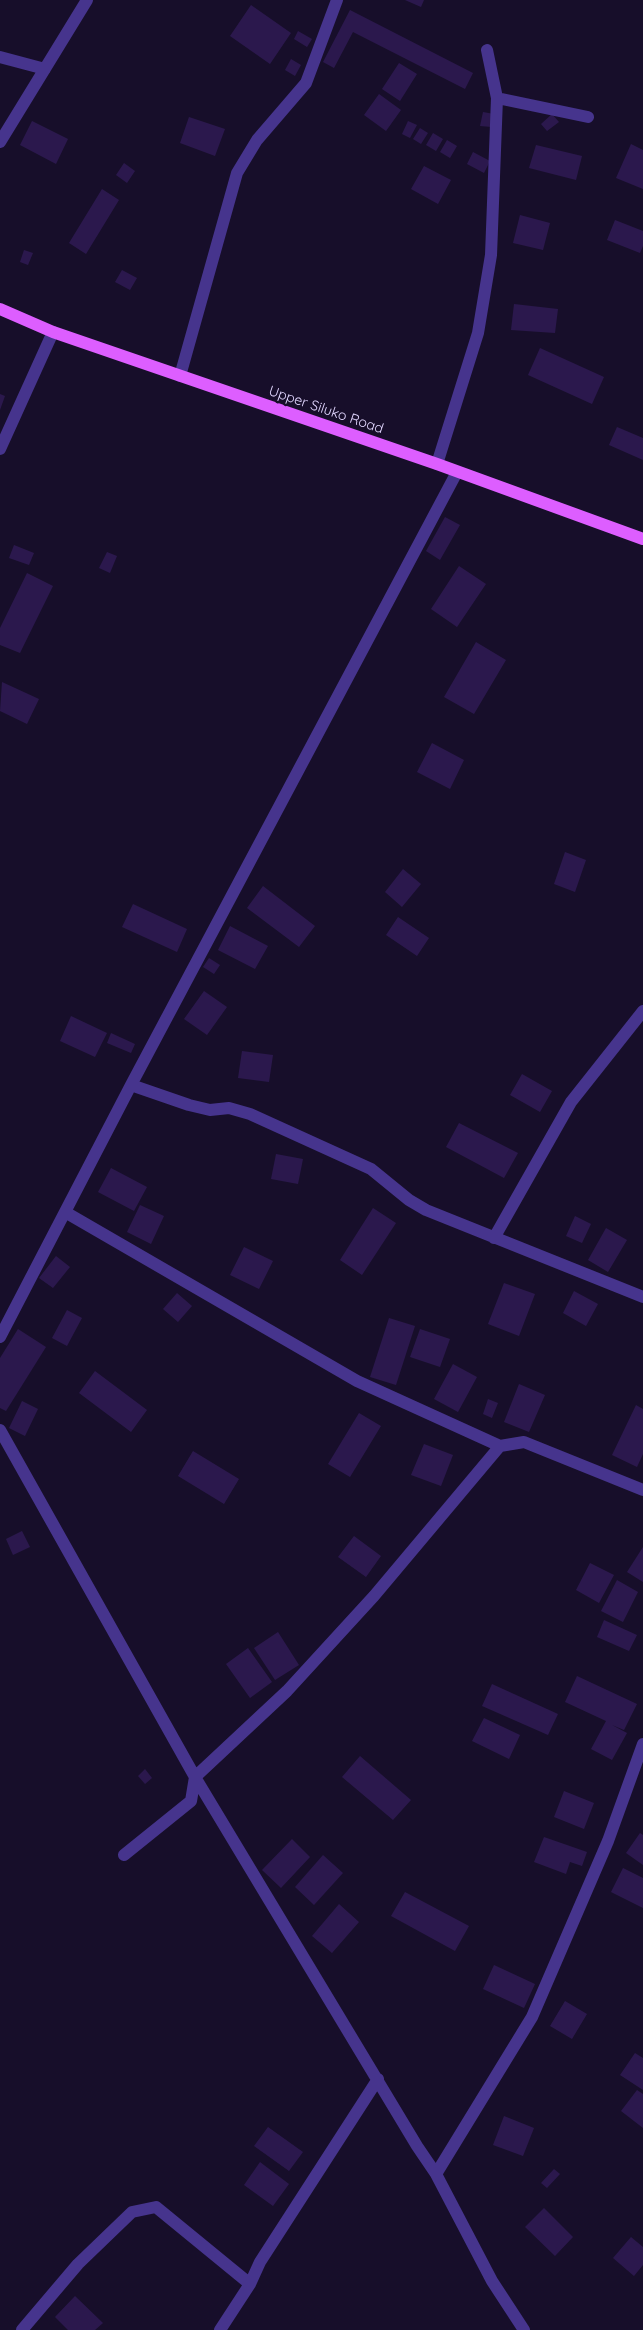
<!DOCTYPE html>
<style>
body{margin:0}
canvas{display:block;background:#170e2a}
</style>
<canvas width="643" height="2330"></canvas>
<script>
const ctx = document.querySelector('canvas').getContext('2d');
ctx.lineJoin = 'round';
function paint(path, color) { ctx.fillStyle = color; ctx.fill(path, 'evenodd'); }
function strokePath(path, color, width, dash) { ctx.strokeStyle = color; ctx.lineWidth = width; ctx.lineCap = dash ? 'butt' : 'round'; ctx.setLineDash(dash || []); ctx.stroke(path); }
function write(font, color, halo, rows, align = 'center') {
  ctx.font = font + ' Quicksand,sans-serif'; ctx.lineWidth = 5; ctx.setLineDash([]); ctx.textBaseline = 'middle'; ctx.strokeStyle = halo; ctx.fillStyle = color; for (const [text, x, y, turn = 0] of rows) {
    ctx.save(); ctx.translate(x, y); ctx.rotate((+turn || 0) * Math.PI / 180); ctx.textAlign = isNaN(turn) ? turn : align; if (halo) ctx.strokeText(text, 0, 0); ctx.fillText(text, 0, 0); ctx.restore();
  }
}
paint(new Path2D(`
 M405 0H424L421 7Z
 M251 5 291 33 270 64 230 36Z
 M350 10 473 73 465 89 353 32 334 68 323 62Z
 M298 31 312 39 307 47 294 39Z
 M291 59 301 65 295 76 285 70Z
 M399 63 417 74 400 101 382 89Z
 M379 94 401 110 386 131 364 115Z
 M483 112 494 114 492 127 480 126Z
 M552 114 559 122 547 131 541 124Z
 M189 117 225 129 215 156 180 143Z
 M32 121 68 139 56 164 20 145Z
 M408 121 417 125 410 138 402 134Z
 M420 128 428 133 421 144 413 139Z
 M433 133 443 139 436 151 426 145Z
 M447 140 457 146 450 158 440 152Z
 M631 144 643 150V189L616 178Z
 M536 145 582 156 576 180 529 168Z
 M473 152 490 161 484 173 467 164Z
 M124 163 135 171 127 183 116 175Z
 M424 166 451 180 438 204 411 189Z
 M102 189 119 200 86 254 69 243Z
 M520 215 550 223 543 250 513 243Z
 M615 220 643 231V246L640 253 607 240Z
 M24 250 33 253 28 265 20 262Z
 M122 270 137 278 130 290 115 282Z
 M514 304 558 309 555 333 511 330Z
 M540 348 604 377 592 404 528 375Z
 M0 394 5 396 0 410Z
 M617 427 643 438V460L609 445Z
 M445 517 460 525 440 560 426 551Z
 M14 545 34 553 29 565 9 558Z
 M107 552 117 556 110 573 99 568Z
 M459 566 486 584 457 627 431 609Z
 M27 573 53 586 20 653 0 645V628Z
 M476 642 506 660 474 714 444 697Z
 M2 682 39 699 27 724 0 711Z
 M432 743 464 760 450 789 417 772Z
 M565 852 586 860 575 892 554 884Z
 M403 869 421 884 402 907 385 892Z
 M263 886 315 926 299 947 247 908Z
 M133 904 187 929 177 952 122 927Z
 M398 917 429 938 417 956 386 935Z
 M230 926 268 946 255 969 218 950Z
 M209 958 220 965 214 974 203 967Z
 M204 991 227 1007 207 1035 184 1019Z
 M71 1016 107 1033 95 1057 60 1041Z
 M111 1033 135 1044 131 1053 107 1043Z
 M242 1051 273 1055 269 1082 238 1078Z
 M522 1074 552 1091 540 1112 510 1095Z
 M459 1123 518 1153 504 1178 446 1147Z
 M276 1154 303 1159 298 1184 271 1179Z
 M111 1168 147 1187 134 1211 98 1192Z
 M140 1205 164 1216 151 1244 127 1232Z
 M373 1208 396 1223 362 1275 340 1260Z
 M575 1216 591 1224 582 1243 566 1236Z
 M606 1228 627 1240 608 1272 588 1260Z
 M244 1247 273 1261 259 1289 230 1275Z
 M56 1256 70 1267 53 1288 39 1278Z
 M504 1283 535 1294 519 1336 488 1324Z
 M574 1291 598 1304 586 1326 563 1313Z
 M177 1293 192 1306 178 1322 163 1309Z
 M67 1310 82 1318 67 1346 52 1338Z
 M389 1318 415 1326 396 1385 370 1377Z
 M18 1329 46 1347 6 1411 0 1408V1358Z
 M420 1329 450 1339 440 1367 410 1357Z
 M453 1364 477 1377 458 1412 434 1399Z
 M95 1371 147 1410 131 1432 79 1393Z
 M519 1384 545 1395 529 1432 504 1422Z
 M488 1399 498 1403 492 1418 483 1414Z
 M22 1401 38 1409 25 1436 9 1428Z
 M636 1405 643 1409V1454L637 1467 612 1455Z
 M359 1413 381 1426 350 1477 328 1464Z
 M424 1444 453 1455 441 1486 411 1475Z
 M193 1451 239 1479 224 1504 178 1476Z
 M22 1531 30 1547 13 1555 6 1539Z
 M354 1536 381 1556 366 1577 338 1557Z
 M643 1547V1582L627 1572Z
 M590 1563 614 1575 599 1603 576 1590Z
 M617 1580 638 1592 623 1622 601 1611Z
 M604 1620 637 1635 629 1651 597 1637Z
 M278 1632 299 1665 275 1680 254 1648Z
 M248 1648 272 1682 250 1698 226 1664Z
 M577 1676 637 1704 624 1730 612 1725 627 1733 612 1760 591 1749 606 1721 565 1702Z
 M492 1684 558 1714 548 1735 482 1706Z
 M484 1718 520 1735 509 1759 472 1741Z
 M360 1756 411 1800 393 1820 342 1777Z
 M145 1769 152 1778 145 1784 138 1776Z
 M564 1791 594 1803 584 1829 554 1817Z
 M640 1833 643 1835V1865L626 1853Z
 M544 1837 587 1852 582 1866 570 1862 566 1874 534 1862Z
 M292 1839 310 1857 281 1888 262 1870Z
 M323 1855 343 1873 314 1905 295 1887Z
 M623 1868 643 1878V1908L611 1892Z
 M405 1892 469 1926 455 1951 391 1916Z
 M339 1904 359 1922 332 1953 312 1936Z
 M494 1965 535 1984 524 2008 483 1989Z
 M565 2001 587 2014 572 2039 550 2026Z
 M635 2053 643 2058V2090L620 2075Z
 M637 2090 643 2094V2128L621 2111Z
 M504 2116 534 2128 523 2156 493 2145Z
 M268 2127 303 2152 289 2171 254 2146Z
 M260 2162 289 2184 273 2206 244 2185Z
 M554 2169 560 2174 547 2188 541 2183Z
 M544 2208 573 2237 555 2256 525 2227Z
 M631 2237 643 2247V2265L634 2276 613 2258Z
 M75 2296 103 2323 95 2330H68L55 2317Z`), '#2b184d');
strokePath(new Path2D(`
 M0 57 45 69
 M497 98 588 117
 M0 142 87 0
 M180 376 237 173 257 140 306 83 337 0
 M0 449 53 332
 M437 464 478 333 491 255 497 98 487 50
 M131 1085 189 1105 210 1110 229 1108 250 1114 371 1169 409 1200 426 1210 643 1297
 M65 1212 357 1381 500 1446
 M494 1238 571 1102 643 1011
 M0 1337 131 1085 457 472
 M0 1430 195 1777 417 2146 436 2174 492 2281 524 2330
 M124 1855 191 1801 195 1777 287 1691 374 1596 500 1446 524 1442 643 1490
 M436 2174 532 2017 608 1841 643 1744
 M22 2330 78 2264 132 2212 156 2207 250 2284
 M220 2330 250 2284 260 2262 378 2079`), '#46348d', 12);
strokePath(new Path2D(`
 M0 309 53 332 437 464 643 539`), '#dd5eff', 12);
write('14px', '#e2d7ff', '#170e2a', [
 ["Upper Siluko Road",326,410,19]
]);
</script>
